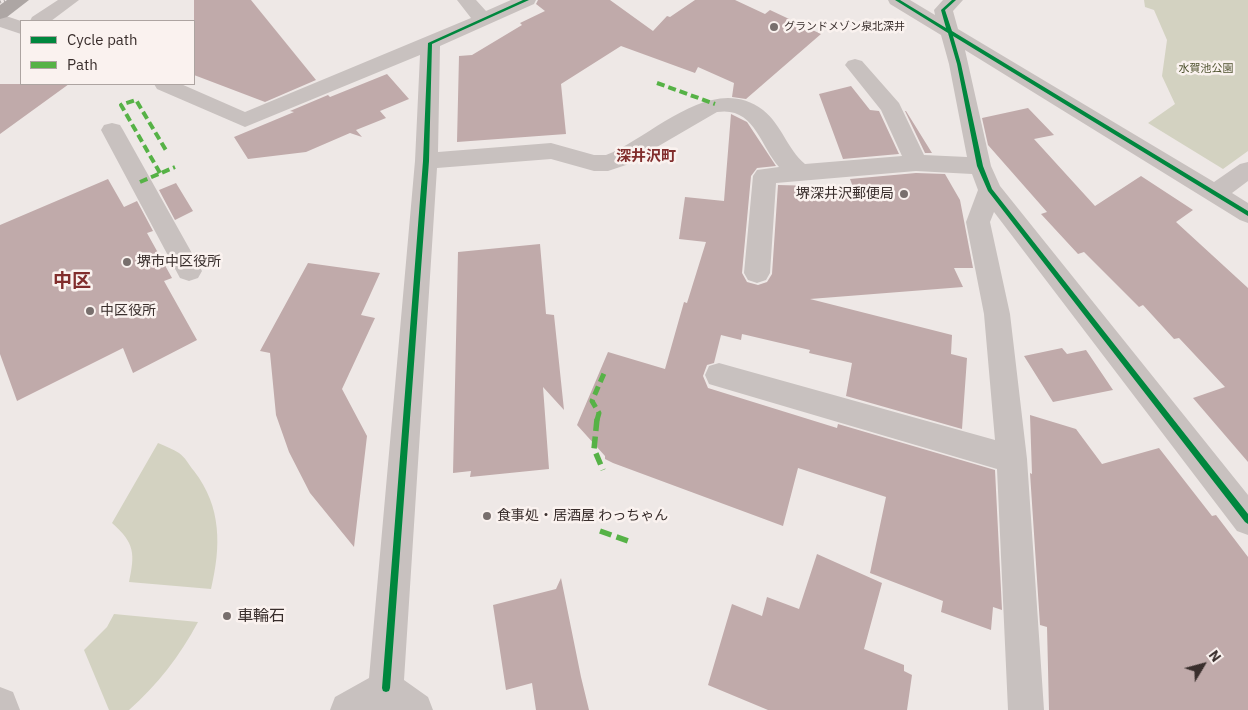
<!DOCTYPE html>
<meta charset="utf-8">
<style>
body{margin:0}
#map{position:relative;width:1248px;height:710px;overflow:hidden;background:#eee8e6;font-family:"IBM Plex Sans",sans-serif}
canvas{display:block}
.legend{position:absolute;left:20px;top:20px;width:175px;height:65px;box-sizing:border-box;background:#faf2ef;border:1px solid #ada4a1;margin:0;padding:6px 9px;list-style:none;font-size:15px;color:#392e2c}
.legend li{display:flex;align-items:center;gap:10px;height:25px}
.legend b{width:25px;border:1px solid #ada4a1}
.north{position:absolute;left:1178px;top:640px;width:50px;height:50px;-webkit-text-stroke:4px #faf2ef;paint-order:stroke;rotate:53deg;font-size:14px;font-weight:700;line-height:20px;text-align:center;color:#392e2c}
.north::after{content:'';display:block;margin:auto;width:18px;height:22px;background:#392e2c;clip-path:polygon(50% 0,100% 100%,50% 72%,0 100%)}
</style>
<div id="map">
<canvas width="1248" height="710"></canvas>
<ul class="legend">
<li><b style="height:6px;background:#00873e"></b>Cycle path</li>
<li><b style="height:6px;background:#56b246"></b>Path</li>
</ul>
<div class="north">N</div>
</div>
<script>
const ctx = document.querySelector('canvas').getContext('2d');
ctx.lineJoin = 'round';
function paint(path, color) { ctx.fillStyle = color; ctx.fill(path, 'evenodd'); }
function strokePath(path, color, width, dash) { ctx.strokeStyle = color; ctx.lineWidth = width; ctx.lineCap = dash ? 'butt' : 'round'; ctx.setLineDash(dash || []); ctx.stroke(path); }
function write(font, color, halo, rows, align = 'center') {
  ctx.font = font + ' "IBM Plex Sans","Noto Sans JP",sans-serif'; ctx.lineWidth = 5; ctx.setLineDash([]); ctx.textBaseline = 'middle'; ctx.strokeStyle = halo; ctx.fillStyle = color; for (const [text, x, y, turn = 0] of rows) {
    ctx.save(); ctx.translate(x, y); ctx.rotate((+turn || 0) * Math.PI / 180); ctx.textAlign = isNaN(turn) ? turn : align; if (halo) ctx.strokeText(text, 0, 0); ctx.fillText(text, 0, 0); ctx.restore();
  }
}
paint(new Path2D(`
 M1144 0H1248V151L1223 169 1148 123 1175 104 1162 76 1167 40 1154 10 1145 7Z
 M158 443C165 446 173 449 179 453 185 457 189 465 194 471 222 507 221 547 211 589L129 582C135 554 135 543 112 523Z
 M114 614 198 622C180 656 157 685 129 710H109L84 650 107 627Z`), '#d3d2c1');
paint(new Path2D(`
 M194 0H251L316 80 265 102 194 75Z
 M538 0H610L653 31 667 16 670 17 695 0H735L765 14 770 10 821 34 746 99 732 97 734 83 698 67 695 73 621 46 561 84 566 134 457 142 459 56 472 55 522 25 520 23 545 11 536 4Z
 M387 74 409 99 380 111 386 118 356 130 362 137 350 133 306 152 248 159 234 137 294 112 290 111 328 95 330 97Z
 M0 84H69L0 134Z
 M851 86 870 110 879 111 899 154 843 159 819 94Z
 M1028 108 1054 135 1034 139 1095 206 1141 176 1193 210 1176 222 1248 288V462L1193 398 1225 387 1179 338 1174 339 1143 305 1139 307 1084 252 1078 254 1041 214 1047 212 988 145 982 118Z
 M905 111H906L932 153H925Z
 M731 114 747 122 776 166 757 168 751 176 742 273 747 282 758 285 767 282 772 274 778 185 853 187 850 179 916 173 945 174 960 200 973 268H954L963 287 810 299 952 335 951 354 967 358 962 429 846 396 852 363 809 353 810 350 742 334 741 340 721 335 714 363 707 365 703 376 708 388 837 428 838 424 995 470 1002 610 993 607 991 630 941 612 943 601 870 573 886 497 798 468 783 526 613 463 605 459V456L577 425 608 352 665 369 684 302 687 303 706 242 679 239 685 197 724 201Z
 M108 179 124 207 137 201 153 231 147 233 172 278 164 281 197 340 133 373 123 348 17 401 0 354V225Z
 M176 183 193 211 175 220 159 190Z
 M540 244 546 314 554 315 564 410 543 387 549 469 470 477 471 471 453 473 458 252Z
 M308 263 380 273 361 315 375 318 342 389 367 436 354 547 310 493 289 452 276 415 270 353 260 351Z
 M1062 348 1067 354 1086 350 1113 390 1053 402 1024 356Z
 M1030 415 1076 429 1102 464 1159 448 1212 516 1216 515 1248 557V710H1049L1047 627 1040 625 1030 473 1032 474Z
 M817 554 882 583 864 649 904 665V671L912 675 907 710H768L708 685 732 604 762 616 767 597 799 609Z
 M561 578 581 677 589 710H536L532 683 506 690 493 605 556 589Z`), '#c0aaaa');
paint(new Path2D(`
 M58 0H79L51 21H30L32 17Z
 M457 0H476L486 11 511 0H536L534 4 440 46 438 152 551 143 594 155H606C652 137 712 71 763 110 782 125 787 149 805 164L902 156 881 110 845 65 848 61 855 59 862 61 899 103 924 155 967 157 949 64 941 35 890 4 888 0H910L935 15 934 10 943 0H963L953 11 958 29 1214 182 1240 164 1248 162V181L1232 193 1248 203V223L1240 220 965 50 991 166 1000 186 1248 495V535L1237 531 994 212 990 222 1010 314 1027 459 1044 710H1008L997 469 719 387 709 384 705 375 709 366 719 363 995 440 984 314 966 222 978 190 972 174 916 171 776 183 770 273 766 280 757 283 748 280 744 273 753 176 757 170 779 167C760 145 754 106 717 112L626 165 608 171H594L551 159 437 168 404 680 428 697 433 710H330L335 697 369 678 415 161 420 55 245 127 157 89 154 84H181L245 112 471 18Z
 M0 14 21 21V34L0 27Z
 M112 123 120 125 123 130 198 264 202 271 198 278 189 281 180 278 101 130 104 125Z
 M0 687 13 692 20 710H0Z`), '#c8c1bf');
paint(new Path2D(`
 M7 0H29L7 17 0 19V5Z`), '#ada6a4');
strokePath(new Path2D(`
 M0 2 6 0`), '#b0aaa9', 3, [1, 3]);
strokePath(new Path2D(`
 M657 83 715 104
 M160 173 121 105 136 100 167 152
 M140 182 175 167`), '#56b246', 4, [8, 4]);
strokePath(new Path2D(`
 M597 420 599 413 592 401 605 371`), '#56b246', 5, [9, 5]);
strokePath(new Path2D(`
 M597 419 594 449 603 470
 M600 531 631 542`), '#56b246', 5.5, [12, 5.5]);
paint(new Path2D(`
 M523 0H529L432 44 429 161 390 688 389 691 386 692 383 691 382 688 423 161 428 43Z
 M895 0H900L946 28 941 10 952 0H956L945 10 952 31 1248 211V216L953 36 961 64 983 166 992 189 1248 514V524L1245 522 988 191 977 166 957 64 948 33Z`), '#00873e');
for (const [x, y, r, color] of [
 [774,27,5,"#786f6d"],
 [904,194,5,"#786f6d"],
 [127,262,5,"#786f6d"],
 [90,311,5,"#786f6d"],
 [487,516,5,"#786f6d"],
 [227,616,5,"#786f6d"]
]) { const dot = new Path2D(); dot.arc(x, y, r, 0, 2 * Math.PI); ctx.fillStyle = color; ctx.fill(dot); strokePath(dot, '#faf2ef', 2); }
write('11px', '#392e2c', '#faf2ef', [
 ["グランドメゾン泉北深井",784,27]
], 'left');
write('11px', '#515532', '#faf2ef', [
 ["水賀池公園",1206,69]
]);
write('14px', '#392e2c', '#faf2ef', [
 ["堺深井沢郵便局",894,194,"right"],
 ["堺市中区役所",137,262],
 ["中区役所",100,311],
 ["食事処・居酒屋 わっちゃん",497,516]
], 'left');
write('bold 15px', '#812d2c', '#faf2ef', [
 ["深井沢町",646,157]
]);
write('16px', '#392e2c', '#faf2ef', [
 ["車輪石",237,616]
], 'left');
write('bold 19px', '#812d2c', '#faf2ef', [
 ["中区",72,282]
]);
</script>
